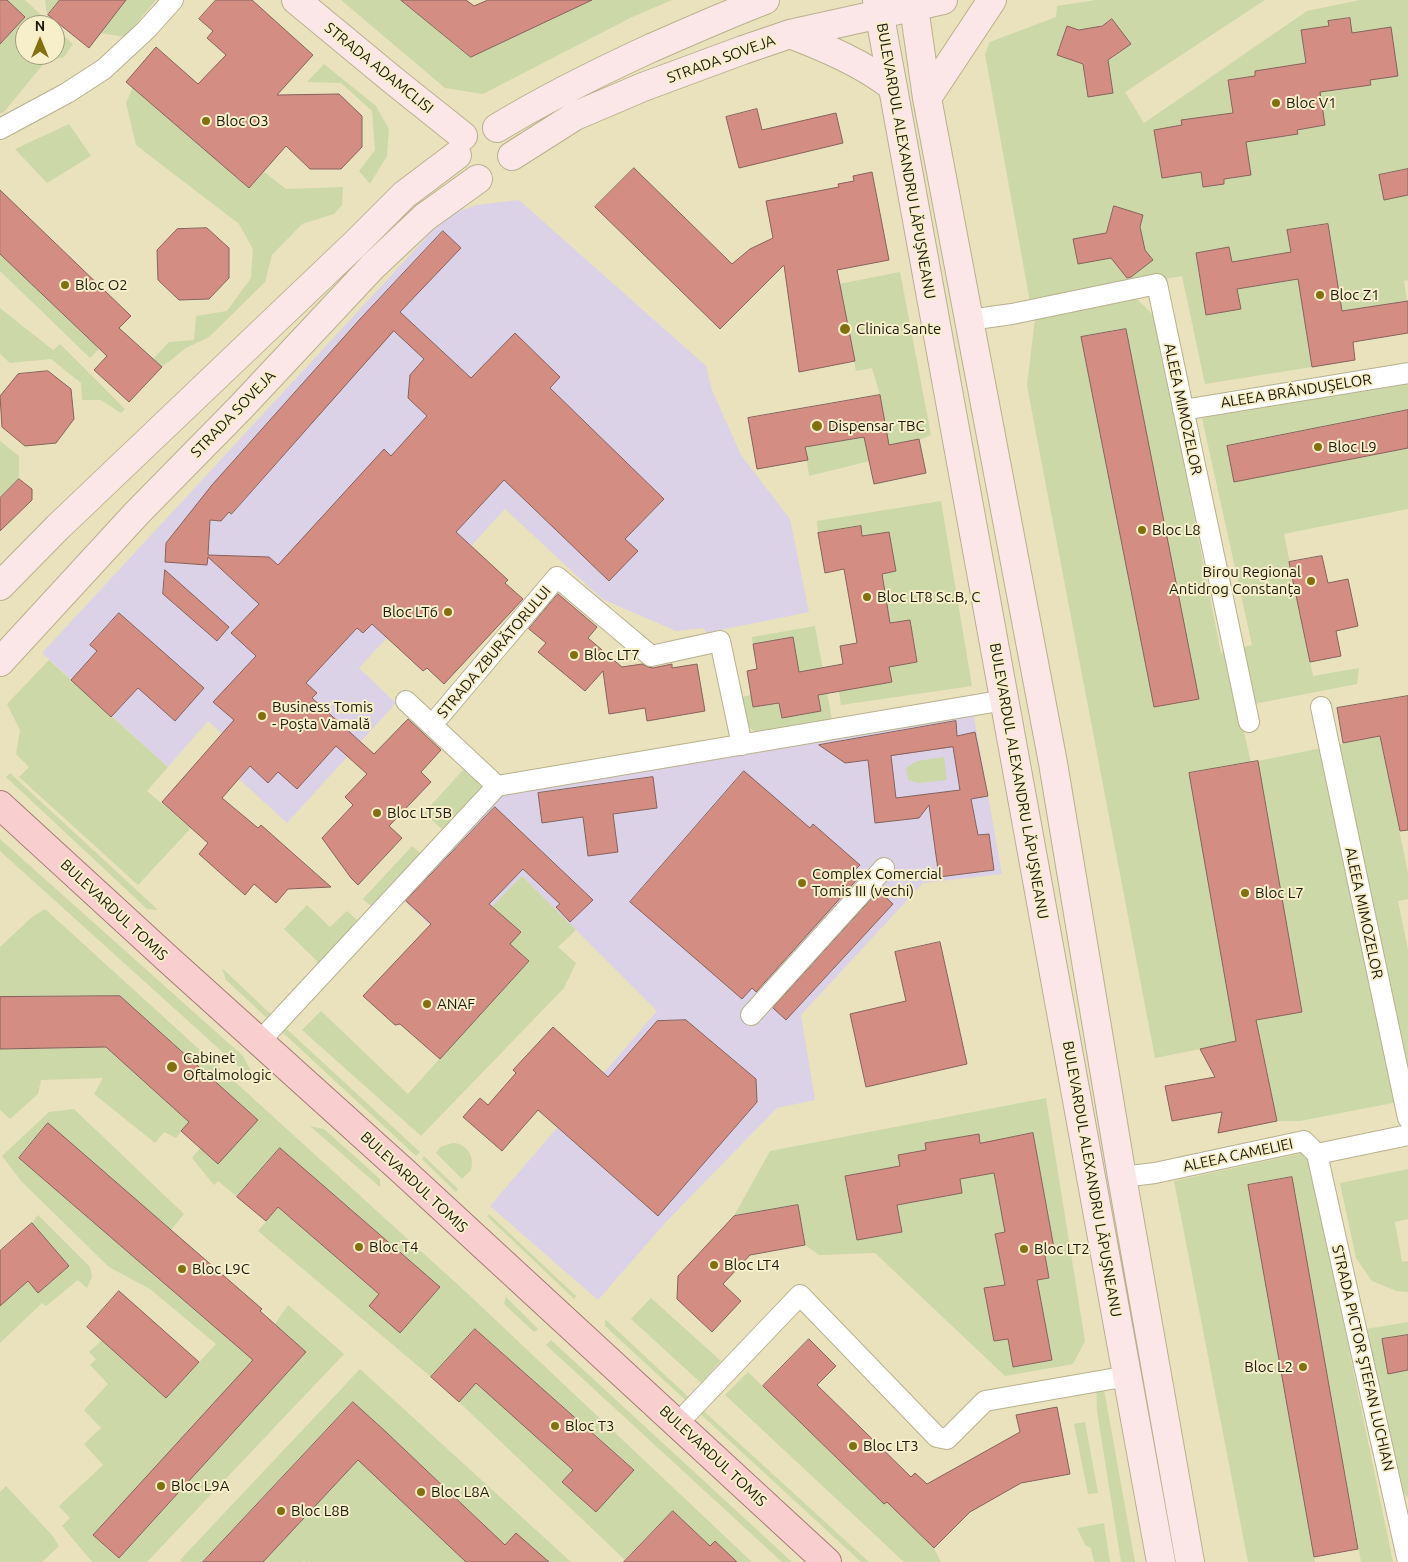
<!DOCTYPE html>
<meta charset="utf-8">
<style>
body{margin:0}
#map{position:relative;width:1408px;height:1562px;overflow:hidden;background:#e9e2bd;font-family:Ubuntu,sans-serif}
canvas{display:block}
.north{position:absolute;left:15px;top:15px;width:50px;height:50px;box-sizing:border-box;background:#f7efca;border:1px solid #9f997e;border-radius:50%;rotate:0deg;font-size:14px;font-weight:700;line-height:20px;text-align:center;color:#1c190c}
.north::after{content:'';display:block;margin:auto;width:18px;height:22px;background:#82700f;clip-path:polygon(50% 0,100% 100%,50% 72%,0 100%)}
</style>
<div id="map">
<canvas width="1408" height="1562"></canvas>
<div class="north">N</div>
</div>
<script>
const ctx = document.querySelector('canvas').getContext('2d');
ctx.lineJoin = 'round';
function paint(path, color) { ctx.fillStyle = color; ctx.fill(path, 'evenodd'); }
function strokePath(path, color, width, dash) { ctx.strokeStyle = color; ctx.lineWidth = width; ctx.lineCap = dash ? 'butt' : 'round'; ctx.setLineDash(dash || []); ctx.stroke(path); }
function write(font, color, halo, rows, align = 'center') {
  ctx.font = font + ' Ubuntu,sans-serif'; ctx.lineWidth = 4; ctx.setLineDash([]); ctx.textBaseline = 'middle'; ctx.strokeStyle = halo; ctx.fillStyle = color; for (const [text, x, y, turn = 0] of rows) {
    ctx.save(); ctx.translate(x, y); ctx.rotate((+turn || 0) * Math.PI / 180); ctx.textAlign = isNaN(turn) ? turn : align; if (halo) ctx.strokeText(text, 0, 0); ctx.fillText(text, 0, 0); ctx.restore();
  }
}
paint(new Path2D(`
 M519 200 706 366 712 390 741 455 790 519 809 612 706 633 704 628 676 631 602 599 505 509 359 668 396 703 287 823 239 779 253 762 208 721 168 767 42 653 447 215 477 205Z
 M973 711 1002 874 923 883 801 1015 815 1100 777 1108 666 1222 598 1300 490 1206 657 1011 522 876 453 947 400 897 498 793Z`), '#dcd2e7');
paint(new Path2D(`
 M7 0H25L52 25H25V55H55V28L73 44 64 57 45 62 4 112 0 113V44L25 17Z
 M45 0H60L47 15Z
 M126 0H156L125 37 100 33Z
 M341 0H401L471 57 592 0H672L632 17 483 94 445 88Z
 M1096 0H1265L1125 92 1144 123 1307 11 1360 0H1408V169L1379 175 1408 195V280L1404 281 1407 301 1342 311 1327 224 1288 230 1291 252 1232 262 1229 247 1196 253 1207 315 1241 309 1237 289 1298 279 1312 367 1205 384 1182 276 1030 302 985 54 990 42 1056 17 1057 6ZM1112 19 1131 44 1108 61 1113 93 1088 97 1084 65 1057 55 1067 26C1084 32 1098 29 1112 19ZM1328 21 1353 39 1370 80 1371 85 1318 77 1324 125 1297 130V134L1277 137 1244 127 1251 175 1224 179V184L1203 187 1200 167 1189 174 1162 178 1154 130 1182 125 1235 128 1228 80 1255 76V71L1276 68 1308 78 1301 30 1329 26ZM1114 207 1143 215C1139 234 1140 244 1152 260L1128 279 1110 257 1078 264 1074 239 1105 234Z
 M324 64 376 106 389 129 387 156 370 184 359 171 375 150 372 111 341 83 307 82Z
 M133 87 249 188 264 172 286 189 343 187 342 205 334 214 302 224 272 255 265 282 209 337 186 348 162 367 153 359 169 342 194 340 196 316 227 311 251 278 253 249 239 224 136 145 126 103Z
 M69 124 91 156 47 183 15 149Z
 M0 254 99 349 90 358 0 271Z
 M900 272 931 435 870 461 809 476 805 447 886 433 880 395 872 368 856 371 839 284Z
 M1137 299 1155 317 1221 653 1252 645 1202 418 1408 382V410L1227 446 1235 482 1408 448V509L1284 534 1313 676 1359 668 1357 684 1238 707 1251 762 1189 773 1233 1024 1302 1012 1258 761 1380 736 1408 873V899L1398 901 1408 950V1100L1300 1121H1277L1260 1037 1155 1058 1027 386 1035 318ZM1125 329 1198 699 1154 707 1081 338Z
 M0 308 53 350 60 344 125 409 121 413 101 400H82L81 383 51 359 10 363 0 354Z
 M0 441 19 456V479L0 498Z
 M941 501 972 686 841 705 836 674 848 690 891 682 889 667 917 662 910 620 890 623 882 574 896 571 889 532 862 536 860 526 818 533 817 521Z
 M815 626 832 720 758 733 748 727 742 697 751 695 753 707 779 703 782 718 821 711 814 670 799 672 793 637 753 644 752 637Z
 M49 660 168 767 147 791 191 828 138 885 19 777 29 767 16 754 20 730 7 704Z
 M944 757 947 780 919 783 908 780 906 768 917 761Z
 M463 770 482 787 442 829 424 813Z
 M10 773 158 910 147 909 6 777Z
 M0 839 243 1056 253 1075 238 1066 0 851Z
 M412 846 420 853 371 906 363 899Z
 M522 876 576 930 558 947 576 963 564 988 421 1136 302 1030 321 1011 408 1094 485 1008 453 947ZM510 944 529 961 457 955Z
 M307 905 330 927 347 911 359 922 319 963 284 929Z
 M45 909 467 1293 752 1562H737L710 1546 673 1511 625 1560 459 1402 476 1383 573 1470 562 1482 634 1469 475 1329 431 1377 258 1231 278 1207 379 1294 400 1333 440 1287 280 1148 237 1197 218 1181 214 1185 192 1158 200 1148 257 1119 120 996 0 997V947L32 917Z
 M222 968 278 1021 420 1152 416 1156 226 980Z
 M106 1047 189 1122 176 1138 164 1132 155 1143 94 1094 103 1078 41 1080 38 1094 10 1119 0 1110V1049Z
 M1046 1098 1085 1341 1073 1364 1005 1376 875 1253 819 1255 805 1245 798 1205 734 1216 770 1151ZM1033 1133 1054 1248 1044 1250 1049 1278 1028 1282 1043 1312 1052 1360 1013 1367 1008 1339 994 1341 984 1289 1005 1285 995 1234 1005 1232 994 1173 959 1179 962 1193 897 1205 902 1232 857 1240 845 1176 900 1166 898 1155 926 1150 925 1143 978 1134 980 1143Z
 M74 1109 184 1214 171 1230 48 1124 19 1158 232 1342 258 1344 264 1349 93 1535 119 1558 306 1352 275 1324 288 1305 344 1354 147 1562H92L62 1526 70 1518 59 1506 103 1465 84 1444 101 1428 84 1410 108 1384 90 1365 96 1359 89 1352 102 1340 166 1398 216 1344 150 1289 109 1267 22 1182 2 1156 49 1112Z
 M310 1126 324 1129 380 1179V1187Z
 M453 1143C467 1144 475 1156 471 1170L462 1179 436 1153 440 1147Z
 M1308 1152 1393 1562H1361L1291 1177 1248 1185 1315 1562H1248L1174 1181Z
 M424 1156 458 1189 456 1192 422 1159Z
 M1408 1169V1219L1395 1222 1402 1262 1408 1261V1292L1397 1291 1372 1281 1356 1258 1340 1183Z
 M489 1214 576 1296 574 1299 487 1216Z
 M38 1215 90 1267 92 1277 87 1288 78 1280 46 1306 42 1303 0 1343V1306L28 1281 39 1292 69 1266 32 1223Z
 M506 1297 538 1329 534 1332 504 1304Z
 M651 1298 721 1361 701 1383 631 1319Z
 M605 1319 696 1404 869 1562H861L605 1326Z
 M1408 1322V1498L1400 1490 1366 1329Z
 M551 1340 792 1562H782L546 1345Z
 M360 1369 571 1562H549L516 1533 490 1562H306L304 1561 303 1562H263L358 1460 458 1553 485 1525 385 1431 353 1402 203 1562H182L180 1560Z
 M748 1372 884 1504 887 1502 934 1548 941 1562H904L725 1395Z
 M1096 1384H1103L1135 1562H1121L1097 1411Z
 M1085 1422 1098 1493 1088 1494 1074 1424Z
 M6 1486 52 1535 59 1546 42 1562H0V1492Z
 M1104 1523 1110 1562H1094L1091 1548 1085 1545 1077 1528Z`), '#ccd8a8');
const building = new Path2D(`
 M0 0H7L25 17 0 44Z
 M60 0H126L89 48 48 15Z
 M216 0H252L313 55 277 95 339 94 362 116V147L341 169H310L286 146 249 188 126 82 156 47 198 84 226 55 207 38 213 31 199 19Z
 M401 0H466L474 6 488 0H592L471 57Z
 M1350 18 1352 33 1391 27 1398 76 1370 80 1371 85 1320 92 1325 125 1297 130 1298 134 1246 142 1251 175 1224 179V184L1203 187 1201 172 1162 178 1154 130 1182 125 1181 120 1233 113 1228 80 1255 76V71L1306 63 1301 30 1329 26 1328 21Z
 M1112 19 1131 44 1108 60 1113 93 1088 97 1083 64 1057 55 1067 26 1079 30 1102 26Z
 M757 109 762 130 836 113 843 143 739 168 726 117Z
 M634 168 732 264 750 249 773 238 766 201 839 187 838 184 854 181 853 176 872 172 889 260 837 270 855 361 799 372 784 265 720 329 595 207Z
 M1408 169V195L1384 200 1379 175Z
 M0 190 131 316 119 328 162 367 129 402 94 370 107 356 0 254Z
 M1114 206 1143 215 1140 227 1145 250 1153 260 1131 277 1127 278 1111 258 1078 264 1073 239 1106 233Z
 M1328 224 1342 311 1408 301V333L1353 342 1355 360 1312 367 1298 279 1237 289 1241 309 1206 315 1196 253 1229 247 1232 262 1291 252 1287 230Z
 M207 228 229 248V278L209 299 179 300 158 280 157 250 177 229Z
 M443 231 461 248 400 312 471 378 515 333 560 377 550 388 664 499 625 539 638 551 609 581 504 480 456 532 508 580 505 583 523 599 444 684 427 668 423 671 372 624 363 633 357 628 306 683 317 693 312 698 374 754 408 719 441 750 421 772 431 782 389 826 402 838 358 885 351 878 322 838 353 805 345 797 367 774 336 746 297 789 278 772 268 783 250 766 222 798 258 828 261 825 331 887 288 889 276 903 254 884 245 895 199 854 208 843 162 802 234 720 213 702 256 656 231 633 259 604 208 557 207 565 165 562 166 543 212 485 361 318ZM394 331 424 359 410 375 408 398 427 416 391 456 384 449 278 565 269 557 208 555 210 520 221 521 229 512 231 514Z
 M1126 329 1199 699 1154 707 1081 337Z
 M48 371 71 389 74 419 56 443 25 446 2 427 0 396 18 374Z
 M880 395 889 445 919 439 926 473 874 484 864 437 805 447 808 460 757 469 748 418Z
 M1408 410V448L1234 482 1227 446Z
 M19 479 32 489V500L0 531V498Z
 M861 526 862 536 889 532 896 571 882 574 890 623 910 620 917 662 889 667 892 682 818 695 821 711 782 718 779 703 753 707 747 671 757 669 753 644 793 637 799 672 843 664 840 646 857 643 844 569 825 573 818 533Z
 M1322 556 1328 583 1348 579 1358 626 1336 631 1341 656 1310 662 1289 562Z
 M165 570 229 627 217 641 163 594Z
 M558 594 597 627 588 638 622 667 642 664 648 667 653 668 672 664V668L697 664 705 711 647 721 645 708 609 714 603 671 585 691 538 652 546 643 529 629Z
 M119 613 204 688 175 721 138 688 111 717 71 680 97 651 90 645Z
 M1408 696V830L1400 831 1380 736 1343 743 1337 708Z
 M956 721 957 736 975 732 988 796 971 799 978 835 989 834 994 870 939 877 929 805 919 818 875 823 868 760 845 763 819 745ZM953 747 960 790 896 798 891 756Z
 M1258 761 1302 1012 1256 1020 1277 1121 1218 1133 1222 1112 1172 1121 1165 1086 1215 1077 1200 1049 1236 1041 1189 773Z
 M744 771 810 828 813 824 860 865 855 870 861 875 756 992 752 988 742 999 630 902Z
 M653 777 657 808 613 814 618 852 588 856 583 817 542 823 538 793Z
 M495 807 593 900 570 922 556 907 560 904 523 869 489 904 521 932 510 944 529 961 440 1059 400 1024 395 1025 363 996 431 924 406 901Z
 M879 891 893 904 786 1020 773 1008Z
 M940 942 967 1064 866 1087 850 1014 906 1001 895 952Z
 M120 996 258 1120 218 1164 181 1131 189 1122 106 1047 0 1049V997Z
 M686 1020 756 1079 757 1102 658 1216 538 1110 502 1151 463 1117 480 1098 488 1105 516 1073 513 1070 553 1027 608 1077 657 1021Z
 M48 1123 262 1309 260 1311 306 1352 119 1558 93 1535 253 1360 19 1158Z
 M1033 1133 1054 1248 1044 1250 1049 1278 1037 1280 1052 1360 1013 1367 1008 1339 994 1341 984 1288 1005 1285 995 1234 1005 1232 994 1173 960 1179 962 1193 897 1205 902 1232 857 1240 845 1176 900 1166 898 1155 926 1150 925 1143 979 1134 980 1143Z
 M280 1148 440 1287 400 1333 369 1306 379 1294 278 1207 266 1221 237 1197Z
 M1292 1177 1358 1549 1314 1557 1248 1185Z
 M798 1205 805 1245 750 1255 723 1284 741 1301 712 1332 677 1299 678 1276 734 1216Z
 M32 1223 69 1266 38 1293 28 1281 0 1306V1251Z
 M119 1291 199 1362 166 1398 87 1327Z
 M475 1329 634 1470 596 1512 562 1482 573 1470 476 1383 459 1402 431 1377Z
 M1408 1335V1370L1388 1374 1382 1339Z
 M809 1339 836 1366 817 1385 911 1477 915 1473 927 1484 1020 1432 1016 1415 1057 1407 1070 1474 1021 1483 970 1512 934 1548 887 1502 884 1504 763 1386Z
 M353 1402 385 1431 505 1545 516 1533 549 1562H466L358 1460 263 1562H203Z
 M673 1511 710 1546 715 1541 737 1562H624Z`);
paint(building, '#d48d82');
strokePath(building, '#86625c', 1);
const street = new Path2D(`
 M0 129 67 93 104 69 146 30 173 0
 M969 320 1012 314 1157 284 1249 722
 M1183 410 1408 373
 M406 701 497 786
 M1321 707 1408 1118
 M432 725 557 577 651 656 720 641 742 745
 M751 1015 884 868
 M260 1041 497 786 1005 700
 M1317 1154 1408 1562
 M1122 1177 1155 1173 1304 1141 1317 1154 1408 1135
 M678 1423 800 1295 937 1437 947 1439 985 1401 1128 1376`);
const secondary = new Path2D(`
 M296 0 394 81 463 136
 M877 0 1161 1562
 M913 0 927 98 1053 763 1122 1177 1190 1562
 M790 34C826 48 862 63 893 87
 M927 98 992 0
 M497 128C546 98 597 73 649 49 688 32 726 15 765 0
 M512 156 575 116 643 87 743 50 790 34 943 0
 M0 586 58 527 355 244 404 195 457 155
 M0 662 137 513 242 406 373 266 425 217 478 179`);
const primary = new Path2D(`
 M0 805 169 960 404 1172 827 1562`);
strokePath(street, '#b8b18e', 22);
strokePath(secondary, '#b8b18e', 30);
strokePath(primary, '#a87a76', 30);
strokePath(street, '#fff', 20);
strokePath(secondary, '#fbe7e7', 28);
strokePath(primary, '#f8cecf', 28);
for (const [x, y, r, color] of [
 [1276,103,5,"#82700f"],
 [206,121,5,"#82700f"],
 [65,285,5,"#82700f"],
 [1320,295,5,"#82700f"],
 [845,329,6,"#82700f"],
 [817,426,6,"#82700f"],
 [1318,447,5,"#82700f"],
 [1142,530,5,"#82700f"],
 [1311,581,5,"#82700f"],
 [867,597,5,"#82700f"],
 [448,612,5,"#82700f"],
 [574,655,5,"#82700f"],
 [262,716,5,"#82700f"],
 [377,813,5,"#82700f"],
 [802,883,5,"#82700f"],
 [1245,893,5,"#82700f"],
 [427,1004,5,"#82700f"],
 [172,1067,6,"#82700f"],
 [359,1247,5,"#82700f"],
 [1024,1249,5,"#82700f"],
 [714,1265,5,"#82700f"],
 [182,1269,5,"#82700f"],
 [1303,1367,5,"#82700f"],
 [555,1426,5,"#82700f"],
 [853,1446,5,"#82700f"],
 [161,1486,5,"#82700f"],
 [421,1492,5,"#82700f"],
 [281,1511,5,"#82700f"]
]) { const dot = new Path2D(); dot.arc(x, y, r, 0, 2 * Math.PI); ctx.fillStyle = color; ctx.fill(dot); strokePath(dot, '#f7efca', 2); }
write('15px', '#1c190c', '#f7efca', [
 ["STRADA SOVEJA",721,59,-20],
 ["STRADA ADAMCLISI",379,68,39],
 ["BULEVARDUL ALEXANDRU LĂPUȘNEANU",906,161,80],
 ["ALEEA BRÂNDUȘELOR",1296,391,-9],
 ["ALEEA MIMOZELOR",1183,409,78],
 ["STRADA SOVEJA",233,414,-46],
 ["STRADA ZBURĂTORULUI",494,652,-50],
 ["BULEVARDUL ALEXANDRU LĂPUȘNEANU",1019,781,80],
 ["BULEVARDUL TOMIS",114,910,43],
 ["ALEEA MIMOZELOR",1364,913,78],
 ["ALEEA CAMELIEI",1238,1155,-12],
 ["BULEVARDUL ALEXANDRU LĂPUȘNEANU",1092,1179,80],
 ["BULEVARDUL TOMIS",414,1182,43],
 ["STRADA PICTOR ȘTEFAN LUCHIAN",1363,1358,77],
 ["BULEVARDUL TOMIS",713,1456,43]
]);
write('15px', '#1c190c', '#f7efca', [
 ["Bloc V1",1286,103],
 ["Bloc O3",216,121],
 ["Bloc O2",75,285],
 ["Bloc Z1",1330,295],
 ["Clinica Sante",856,329],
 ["Dispensar TBC",828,426],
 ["Bloc L9",1328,447],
 ["Bloc L8",1152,530],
 ["Birou Regional",1301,572,"right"],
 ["Antidrog Constanța",1301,589,"right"],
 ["Bloc LT8 Sc.B, C",877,597],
 ["Bloc LT6",438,612,"right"],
 ["Bloc LT7",584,655],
 ["Business Tomis",272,707],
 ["- Poșta Vamală",272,724],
 ["Bloc LT5B",387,813],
 ["Complex Comercial",812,874],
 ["Tomis III (vechi)",812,891],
 ["Bloc L7",1255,893],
 ["ANAF",437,1004],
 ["Cabinet",183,1058],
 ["Oftalmologic",183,1075],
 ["Bloc T4",369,1247],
 ["Bloc LT2",1034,1249],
 ["Bloc LT4",724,1265],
 ["Bloc L9C",192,1269],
 ["Bloc L2",1293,1367,"right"],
 ["Bloc T3",565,1426],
 ["Bloc LT3",863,1446],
 ["Bloc L9A",171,1486],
 ["Bloc L8A",431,1492],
 ["Bloc L8B",291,1511]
], 'left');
</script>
